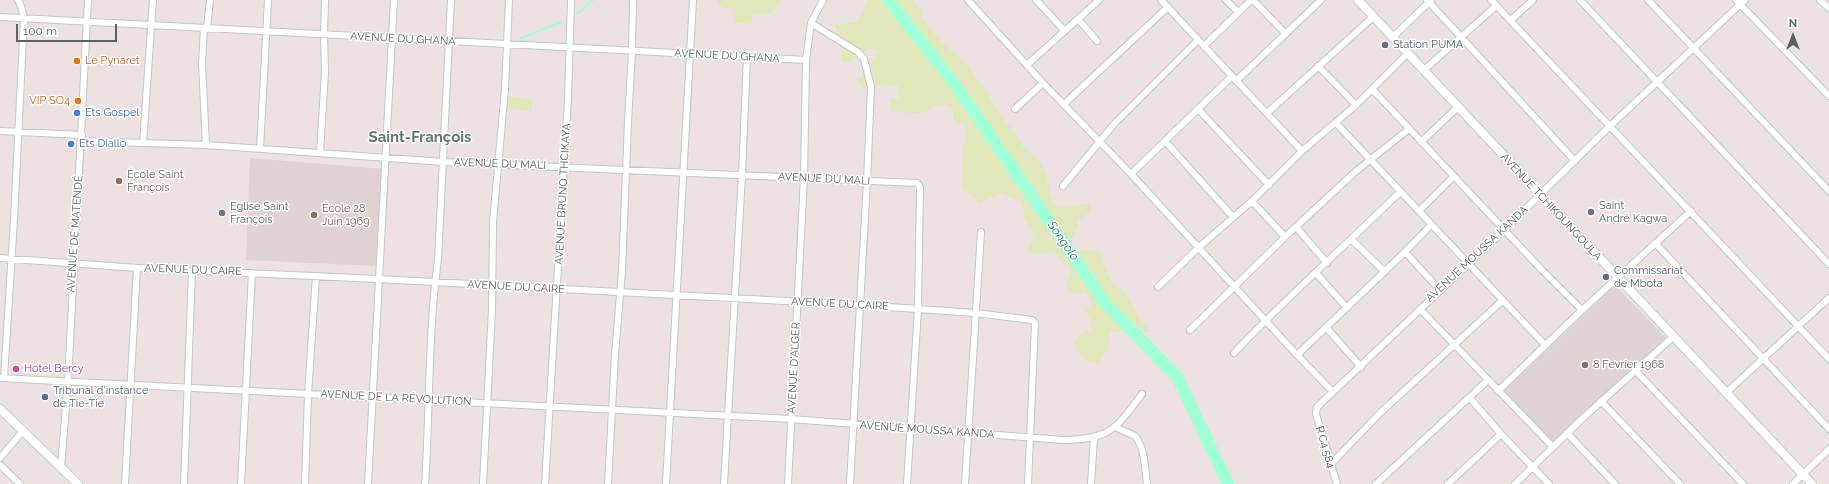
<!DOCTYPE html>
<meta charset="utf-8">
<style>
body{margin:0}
#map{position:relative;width:1829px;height:484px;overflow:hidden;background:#ede1e2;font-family:Raleway,sans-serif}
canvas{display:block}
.north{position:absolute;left:1773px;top:16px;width:40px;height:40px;-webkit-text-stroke:3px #fff;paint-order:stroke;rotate:0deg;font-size:11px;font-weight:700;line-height:16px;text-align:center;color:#596360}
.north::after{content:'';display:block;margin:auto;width:14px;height:18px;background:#596360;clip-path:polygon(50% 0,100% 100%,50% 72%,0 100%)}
.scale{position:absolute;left:16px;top:24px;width:101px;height:18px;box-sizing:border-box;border:2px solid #596360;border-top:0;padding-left:5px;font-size:12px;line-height:14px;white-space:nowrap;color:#596360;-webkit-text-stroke:3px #fff;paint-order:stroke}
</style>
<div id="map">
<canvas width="1829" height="484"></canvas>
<div class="north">N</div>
<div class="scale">100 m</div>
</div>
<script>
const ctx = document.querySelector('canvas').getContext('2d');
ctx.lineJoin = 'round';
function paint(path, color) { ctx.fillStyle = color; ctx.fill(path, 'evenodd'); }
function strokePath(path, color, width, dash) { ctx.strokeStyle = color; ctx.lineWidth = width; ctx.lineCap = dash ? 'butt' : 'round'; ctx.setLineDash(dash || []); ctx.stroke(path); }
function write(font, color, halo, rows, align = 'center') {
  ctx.font = font + ' Raleway,sans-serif'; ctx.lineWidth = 3; ctx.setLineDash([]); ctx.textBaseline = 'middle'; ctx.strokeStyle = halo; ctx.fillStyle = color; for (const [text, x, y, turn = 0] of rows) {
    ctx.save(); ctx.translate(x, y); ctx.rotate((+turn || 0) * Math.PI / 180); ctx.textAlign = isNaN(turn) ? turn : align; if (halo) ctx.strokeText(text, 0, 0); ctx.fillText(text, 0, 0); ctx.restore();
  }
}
paint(new Path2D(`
 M250 158 383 169 378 266 246 260Z
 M1615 285 1667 339 1553 443 1503 392Z`), '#e0d2d3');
paint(new Path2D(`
 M717 0H782L771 13 754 15 751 24 734 22 736 9 724 8 717 4Z
 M869 0H914L913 1 922 10V19L939 39 966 64 986 90 996 109 1014 132 1024 148 1040 161 1046 174 1051 197 1058 207 1084 204 1090 205 1091 209 1089 213 1078 220V226L1069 244 1070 247 1076 252 1080 251 1082 248 1102 253 1104 255 1103 263 1112 283 1124 291 1138 316 1149 331 1146 332C1130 323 1110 308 1100 291 1098 288 1096 284 1095 280 1089 270 1082 261 1073 254L1028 185 1017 173 987 124 962 89 955 77 921 38 920 45 934 60 970 109 990 137 996 151 1016 175 1021 185 1078 265 1102 302 1115 317 1130 328 1119 332 1112 331C1108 335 1109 341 1108 347 1106 353 1102 359 1097 364 1084 362 1075 354 1075 340L1083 332 1090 331 1092 324 1086 311 1091 303 1086 292 1075 295 1067 288V281L1071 271 1068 265 1061 263 1058 255 1053 252 1030 254 1027 249 1032 242 1033 234 1023 218 1024 211 1020 201 1001 193 979 204 974 196 964 191 962 187V155L967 129 964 124 953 119V109C941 97 932 113 920 113 911 113 901 112 891 111L890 99H899L898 86 886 84 864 89 857 80 869 69 872 59 879 53 871 45V47L851 62 843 63 835 25 856 22Z
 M509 96 532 99V111L508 109Z`), '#e1e7bb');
strokePath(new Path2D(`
 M577 14 593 0
 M521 38 562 22`), '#9fffd6', 2);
strokePath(new Path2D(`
 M888 0 954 83 1106 304 1178 378 1228 484`), '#9fffd6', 12);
const street = new Path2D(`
 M968 0 1043 83 1131 174 1297 355 1333 392
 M1036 0 1065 31
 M1161 0 1302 151
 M1226 0 1238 12
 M1253 0 1285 33
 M1427 0 1575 161
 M1491 0 1829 359
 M1580 0 1829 264
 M1648 0 1829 191
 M1736 0 1829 96
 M1820 0 1829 8
 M0 17 806 60
 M1078 19 1097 41
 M1511 20 1533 0
 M811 23 858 52 864 59 871 87 867 181 850 484
 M204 28 202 64 206 145
 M207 28 210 0
 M1393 37 1431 0
 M1204 46 1251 0
 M1028 64 1099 0
 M1318 66 1356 105
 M1424 70 1496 6
 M1236 81 1321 0
 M1372 89 1541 269 1582 310
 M1064 104 1168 7
 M1015 109 1043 83
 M1198 109 1269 185
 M1267 113 1373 17
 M1336 123 1545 345
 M0 131 82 135
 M82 141 206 145 444 162 917 183 920 187 918 309 907 484
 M1165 141 1233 217
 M1421 142 1458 107
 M143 143 153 0
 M260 149 268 0
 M320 152 325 73 324 34 325 0
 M1131 174 1232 76
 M1063 186 1115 123 1198 40
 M1252 201 1285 237
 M1419 211 1453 177
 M1296 227 1327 263
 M1352 240 1384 271
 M1656 244 1829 429
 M1405 252 1439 289
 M0 258 137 268 378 279 860 305 975 313 1032 320 1035 323 1028 484
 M1316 273 1347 308
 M1158 287 1198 248 1252 201 1302 151 1356 105 1408 53
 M1420 309 1553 447
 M1326 327 1361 367
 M1190 330 1285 237 1355 172 1409 129
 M1234 353C1287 297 1345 246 1400 192
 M1297 355 1405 252 1431 225
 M1635 370 1743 484
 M0 378 791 419 1063 440C1110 439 1115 430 1142 394
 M4 378 14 219 24 18 21 6 18 0
 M1498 391 1582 310 1691 211
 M1727 392 1829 298
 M1470 398 1501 434 1549 484
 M1601 401 1680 484
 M1115 427 1135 436C1145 448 1145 469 1147 484
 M1567 433 1615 484
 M0 458 23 431
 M0 465 20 484
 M1330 465 1380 413 1503 300
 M61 467 68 381 88 0
 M125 484 137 268
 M184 484 192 271
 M241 484 252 273
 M305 484 308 394 316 276
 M368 484 394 0
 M425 484C430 409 428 333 438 259L451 0
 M483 484 492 310 493 222 505 89 509 0
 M545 484 568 99 571 0
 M608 484 615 355 622 271 628 122 632 51 633 0
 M666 484 693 0
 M724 484 742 175 747 57
 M788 484 804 178 806 60 811 23 823 0
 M965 484 981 232
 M1091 484 1094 438
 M1337 484 1316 414 1317 407 1504 230 1611 125 1745 0
 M1376 484 1488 380
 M1448 484 1501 434
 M1515 484 1584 417 1673 337
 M1793 484 1829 449`);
const secondary = new Path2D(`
 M1358 0 1812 484
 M0 409 78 484`);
strokePath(street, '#c0c8c6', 8);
strokePath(secondary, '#c3cdca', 10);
strokePath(street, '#fff', 6);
strokePath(secondary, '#fff', 8);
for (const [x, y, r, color] of [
 [1385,45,4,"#5c6f8a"],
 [77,61,4,"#e8710a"],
 [78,101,4,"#e8710a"],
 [77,113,4,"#3f7fe0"],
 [71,144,4,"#3f7fe0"],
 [119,181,4,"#8d6e63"],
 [1591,212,4,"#6b7280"],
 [222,213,4,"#6b7280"],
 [314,215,4,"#8d6e63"],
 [1606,277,4,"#5c6f8a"],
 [1585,365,4,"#8d6e63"],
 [16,369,4,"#d1479c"],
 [45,397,4,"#5c6f8a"]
]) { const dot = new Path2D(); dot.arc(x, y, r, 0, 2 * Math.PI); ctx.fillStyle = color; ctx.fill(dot); strokePath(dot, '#fff', 1.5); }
write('11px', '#596360', '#fff', [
 ["AVENUE DU GHANA",403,39,3],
 ["AVENUE DU GHANA",727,56,3],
 ["AVENUE DU MALI",500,164,2],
 ["AVENUE DU MALI",824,179,3],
 ["AVENUE BRUNO THCIKAYA",563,194,-87],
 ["AVENUE TCHIKOUNGOULA",1551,207,47],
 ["AVENUE DE MATENDÉ",75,234,-86],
 ["AVENUE MOUSSA KANDA",1477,254,-43],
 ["AVENUE DU CAIRE",193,270,2],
 ["AVENUE DU CAIRE",516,287,3],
 ["AVENUE DU CAIRE",840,304,3],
 ["AVENUE D'ALGER",794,368,-87],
 ["AVENUE DE LA RÉVOLUTION",396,398,3],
 ["AVENUE MOUSSA KANDA",927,430,4],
 ["R.C4.584",1325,447,74]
]);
write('11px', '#4e5e75', '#fff', [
 ["Station PUMA",1393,45],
 ["Commissariat",1614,271],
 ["de Mbota",1614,284],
 ["Tribunal d'instance",53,391],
 ["de Tie-Tie",53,404]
], 'left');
write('11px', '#c56008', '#fff', [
 ["Le Pynaret",85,61],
 ["VIP SO4",70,101,"right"]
], 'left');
write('11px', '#366cbe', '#fff', [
 ["Ets Gospel",85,113],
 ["Ets Diallo",79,144]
], 'left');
write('11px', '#785e54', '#fff', [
 ["École Saint",127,175],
 ["François",127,188],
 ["École 28",322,209],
 ["Juin 1969",322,222],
 ["8 Fevrier 1968",1593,365]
], 'left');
write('11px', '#5b616d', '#fff', [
 ["Saint",1599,206],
 ["André Kagwa",1599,219],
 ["Eglise Saint",230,207],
 ["François",230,220]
], 'left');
write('11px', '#b23c85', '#fff', [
 ["Hotel Bercy",24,369]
], 'left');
write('italic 12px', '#2a7f62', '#fff', [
 ["Songolo",1063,241,55]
]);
write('bold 15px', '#6a7571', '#fff', [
 ["Saint-François",420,137]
]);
</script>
